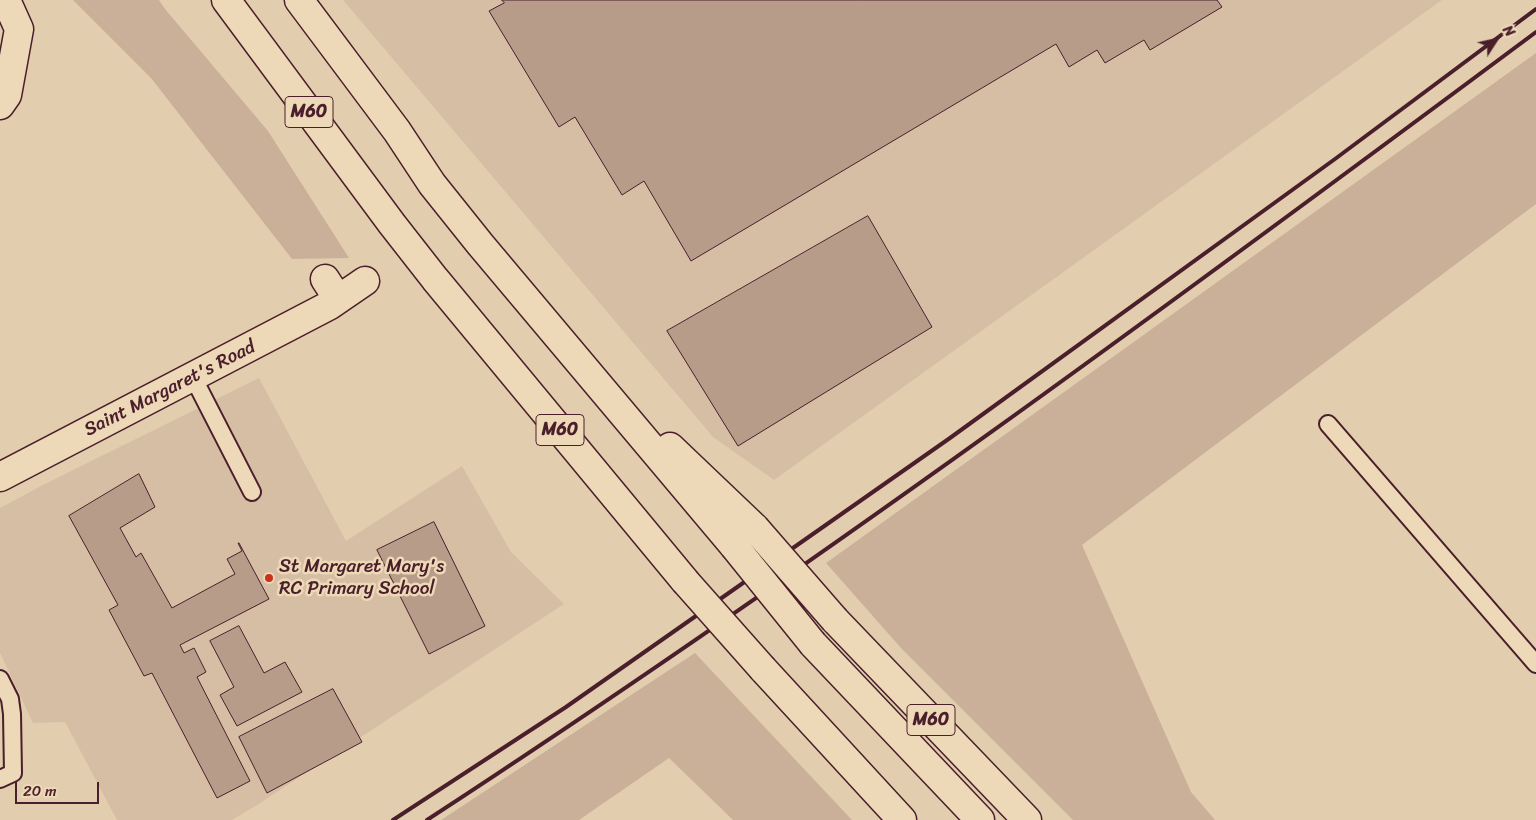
<!DOCTYPE html>
<style>
body{margin:0}
#map{position:relative;width:1536px;height:820px;overflow:hidden;background:#e3cdaf;font-family:Sriracha,sans-serif}
canvas{display:block}
.north{position:absolute;left:1471px;top:15px;width:50px;height:50px;-webkit-text-stroke:4px #edd8b7;paint-order:stroke;rotate:55deg;font-size:14px;font-weight:700;line-height:20px;text-align:center;color:#4a1f2b}
.north::after{content:'';display:block;margin:auto;width:18px;height:22px;background:#4a1f2b;clip-path:polygon(50% 0,100% 100%,50% 72%,0 100%)}
.scale{position:absolute;left:15px;top:782px;width:84px;height:22px;box-sizing:border-box;border:2px solid #4a1f2b;border-top:0;padding-left:6px;font-size:15px;line-height:18px;white-space:nowrap;color:#4a1f2b;-webkit-text-stroke:4px #edd8b7;paint-order:stroke}
</style>
<div id="map">
<canvas width="1536" height="820"></canvas>
<div class="north">N</div>
<div class="scale">20 m</div>
</div>
<script>
const ctx = document.querySelector('canvas').getContext('2d');
ctx.lineJoin = 'round';
function paint(path, color) { ctx.fillStyle = color; ctx.fill(path, 'evenodd'); }
function strokePath(path, color, width, dash) { ctx.strokeStyle = color; ctx.lineWidth = width; ctx.lineCap = dash ? 'butt' : 'round'; ctx.setLineDash(dash || []); ctx.stroke(path); }
function write(font, color, halo, rows, align = 'center') {
  ctx.font = font + ' Sriracha,sans-serif'; ctx.lineWidth = 5; ctx.setLineDash([]); ctx.textBaseline = 'middle'; ctx.strokeStyle = halo; ctx.fillStyle = color; for (const [text, x, y, turn = 0] of rows) {
    ctx.save(); ctx.translate(x, y); ctx.rotate((+turn || 0) * Math.PI / 180); ctx.textAlign = isNaN(turn) ? turn : align; if (halo) ctx.strokeText(text, 0, 0); ctx.fillText(text, 0, 0); ctx.restore();
  }
}
paint(new Path2D(`
 M343 0H1442L774 480 713 437Z
 M259 378 346 541 462 466 511 552 564 604 257 805 232 820H117L65 722 33 723 0 653V508L43 485Z`), '#d6bea4');
paint(new Path2D(`
 M73 0H159L165 9 268 131 349 258 292 259 151 78Z
 M1536 53V204L1082 545 1191 792 1215 820H1073L901 648 826 563Z
 M695 653 852 820H733L669 758 579 820H441Z`), '#cab099');
const building = new Path2D(`
 M502 0H1217L1222 7 1150 50 1144 40 1105 63 1097 50 1069 67 1056 44 691 261 644 181 622 195 575 117 559 127 489 11 504 3Z
 M868 216 932 327 738 446 667 331Z
 M139 474 155 507 120 528 136 557 141 553 172 608 235 574 227 559 242 551 238 543H239L269 599 180 645 184 653 194 648 206 672 197 677 250 781 217 798 152 673 144 676 109 610 118 605 69 516Z
 M434 522 485 626 429 654 377 550Z
 M239 626 264 673 285 662 302 692 237 726 220 695 234 687 210 641Z
 M333 689 362 742 267 793 239 737Z`);
paint(building, '#b89c8a');
strokePath(building, '#4a1f2b', 1);
const lane = new Path2D(`
 M193 377 252 492
 M1328 424 1536 664
 M0 679 10 699 12 714 13 773 0 779`);
const street = new Path2D(`
 M0 105 7 95 19 29 6 0
 M325 279 338 299
 M0 477 330 305 365 281`);
const highway = new Path2D(`
 M226 0 392 224 435 279 685 581
 M299 0 397 131 432 184 480 244 734 546
 M670 447 755 528
 M835 620 1027 820
 M813 644 980 820
 M763 669 902 820`);
strokePath(lane, '#4a1f2b', 20);
strokePath(street, '#4a1f2b', 31);
strokePath(highway, '#4a1f2b', 31);
strokePath(lane, '#edd8b7', 16);
strokePath(street, '#edd8b7', 28);
strokePath(highway, '#edd8b7', 28);
strokePath(new Path2D(`
 M393 820 566 707 950 438 1335 159 1536 9
 M427 820C807 572 1172 303 1536 32`), '#4a1f2b', 4);
const highwayBridge = new Path2D(`
 M755 528 835 620
 M734 546 813 644
 M685 581 763 669`);
strokePath(highwayBridge, '#4a1f2b', 31, []);
strokePath(highwayBridge, '#edd8b7', 28);
for (const [x, y, r, color] of [
 [269,578,5,"#c8321e"]
]) { const dot = new Path2D(); dot.arc(x, y, r, 0, 2 * Math.PI); ctx.fillStyle = color; ctx.fill(dot); strokePath(dot, '#edd8b7', 2); }
for (const [x, y, w] of [
 [309,112,48],
 [560,430,48],
 [931,720,48]
]) { const box = new Path2D(); box.roundRect(x - w / 2, y - 15.5, w, 31, 4); ctx.fillStyle = '#edd8b7'; ctx.fill(box); strokePath(box, '#4a1f2b', 1); }
write('bold 18px', '#4a1f2b', null, [
 ["M60",309,112],
 ["M60",560,430],
 ["M60",931,720]
]);
write('19px', '#4a1f2b', '#edd8b7', [
 ["Saint Margaret's Road",170,389,-27]
]);
write('19px', '#4a1f2b', '#edd8b7', [
 ["St Margaret Mary's",279,567],
 ["RC Primary School",279,589]
], 'left');
</script>
